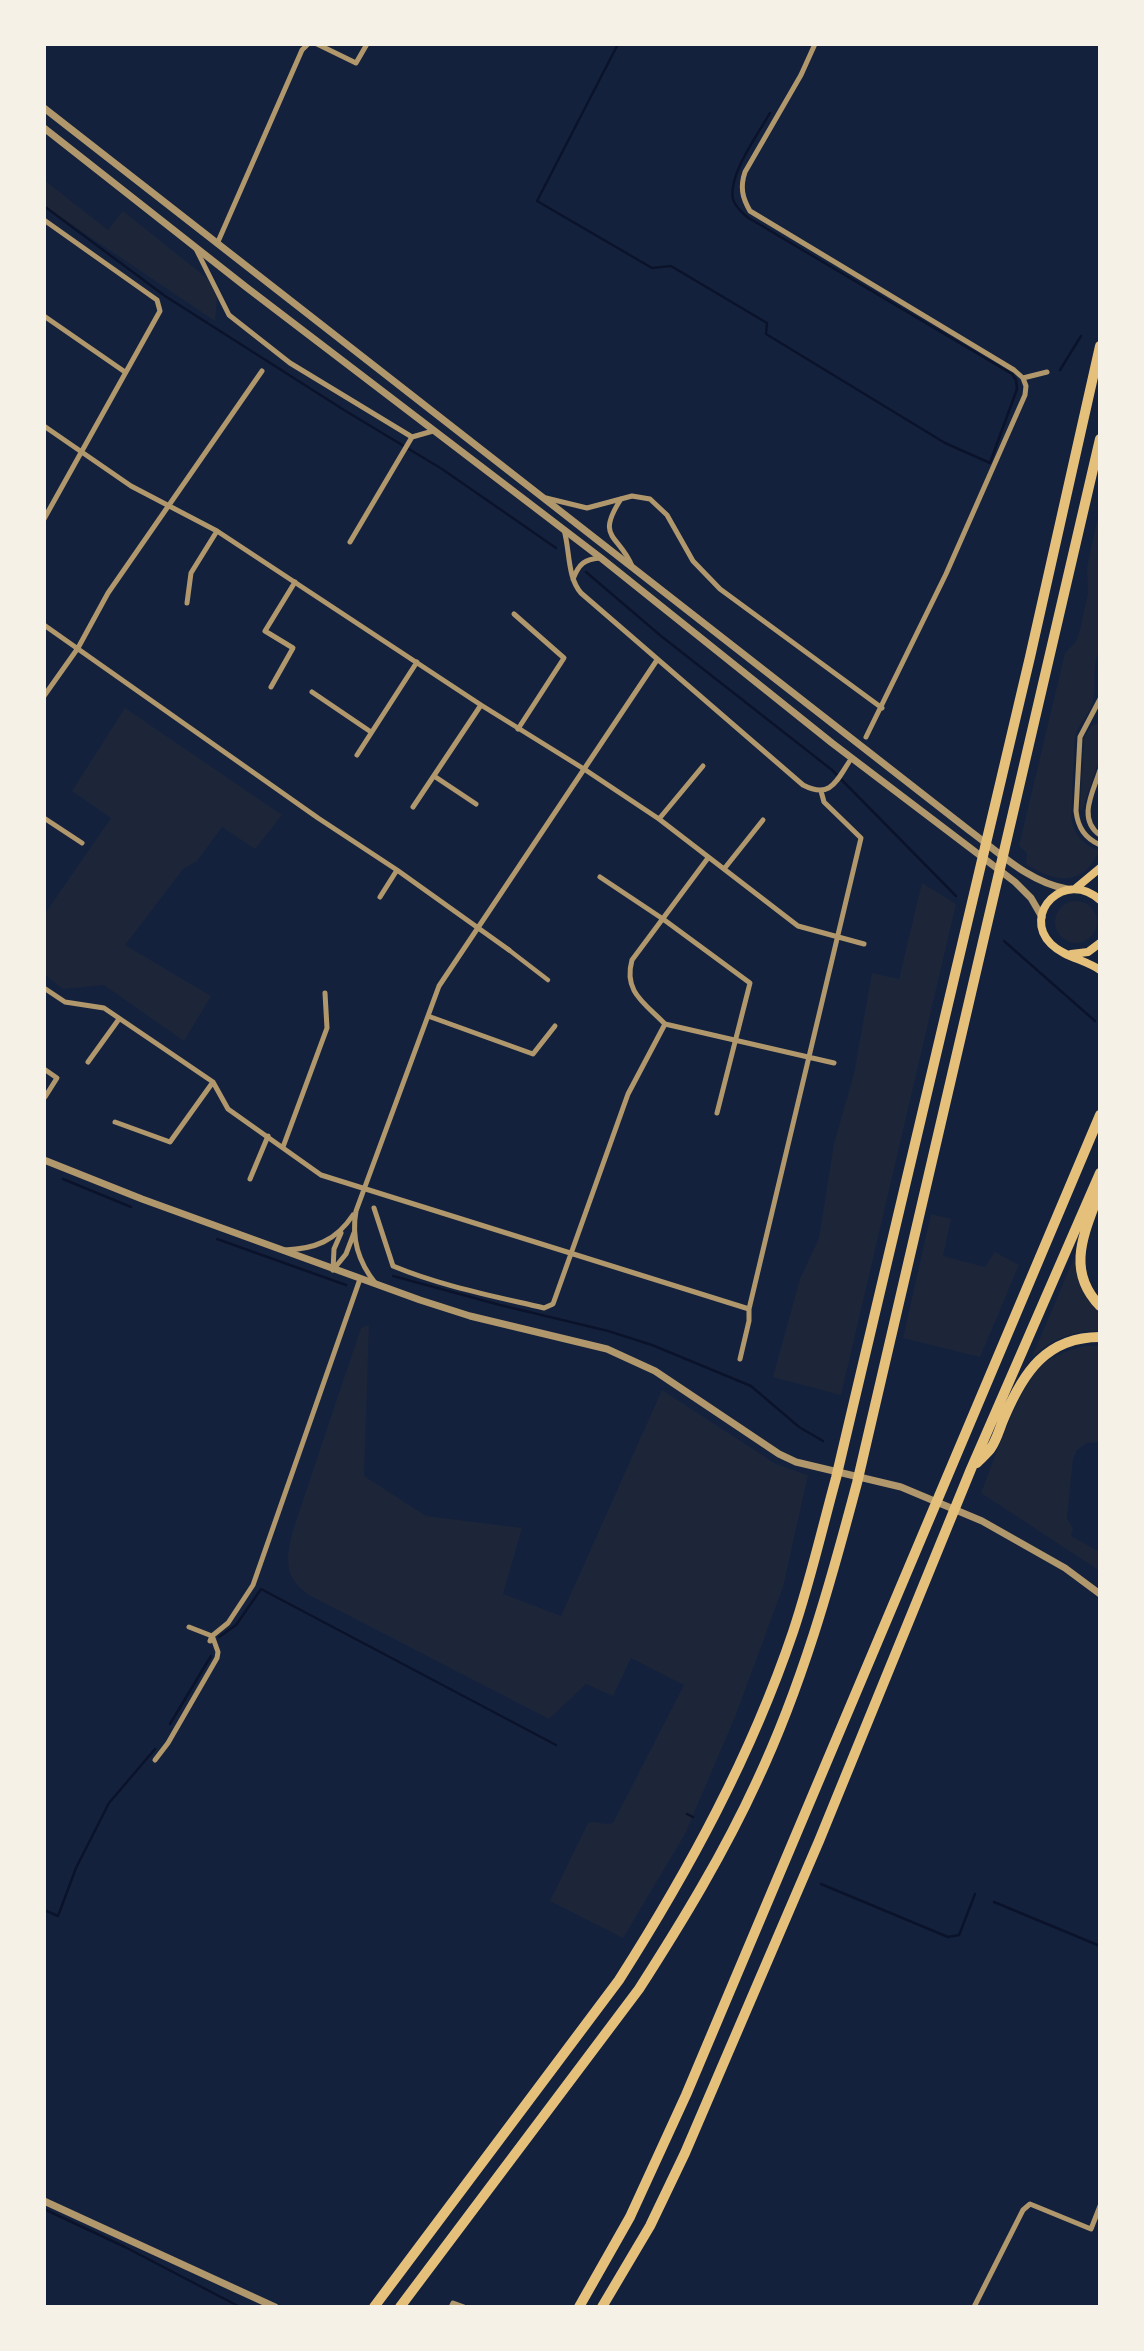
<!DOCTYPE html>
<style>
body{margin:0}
#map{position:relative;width:1144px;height:2351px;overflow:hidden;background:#14213d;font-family:Inter,sans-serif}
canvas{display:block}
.frame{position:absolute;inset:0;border:46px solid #f6f1e7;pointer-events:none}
</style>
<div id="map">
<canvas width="1144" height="2351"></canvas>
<div class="frame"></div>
</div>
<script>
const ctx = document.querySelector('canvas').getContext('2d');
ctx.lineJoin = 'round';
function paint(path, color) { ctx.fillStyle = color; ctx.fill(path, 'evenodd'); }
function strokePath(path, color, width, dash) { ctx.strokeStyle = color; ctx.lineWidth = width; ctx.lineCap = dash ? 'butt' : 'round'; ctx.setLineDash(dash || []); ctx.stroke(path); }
paint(new Path2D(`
 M44 180 108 230 123 211 208 279 217 297 215 321 44 206Z
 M1098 517 1100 519V649C1090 669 1098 684 1092 704 1088 717 1077 725 1075 738L1071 816C1073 834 1083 845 1099 851 1082 888 1055 882 1026 864L1027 853 1019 846 1065 653 1076 642 1079 634 1088 594 1087 567Z
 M125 708 282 815 255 849 222 827 197 861 183 869 125 945 211 996 184 1041 104 985 63 989 44 974V915L111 818 72 791Z
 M1100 722V758L1082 810H1080L1084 738 1091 726Z
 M922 883 956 904 841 1395 773 1377 800 1279 819 1238 834 1144 854 1074 872 973 899 979Z
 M1055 922a21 21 0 1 1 42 0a21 21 0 1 1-42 0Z
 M931 1214 951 1219 943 1256 985 1267 995 1252 1019 1265 980 1357 903 1338Z
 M1074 1258 1080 1286 1100 1313V1331C1074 1330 1052 1339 1032 1357Z
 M369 1325 364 1476 426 1516 522 1528 503 1594 561 1616 662 1390 776 1464 808 1475 783 1587 735 1717 685 1834 623 1938 550 1901 588 1823C596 1820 604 1826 613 1823L684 1685 631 1658 613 1696 586 1684 549 1719 309 1595C283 1577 286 1558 293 1530L361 1328Z
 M1085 1346H1100V1442L1087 1443 1077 1450 1073 1459 1067 1518 1073 1529 1071 1536 1100 1552V1571L981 1493C994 1460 1017 1390 1041 1366 1053 1355 1070 1350 1085 1346Z`), '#1d2539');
strokePath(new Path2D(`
 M618 44 537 201 652 268 671 266 767 323 766 334 945 443 990 463 1017 389 1016 380 1012 374 747 217C741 211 735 207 733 199 728 175 758 134 770 113
 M44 206 165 296 344 410 442 469 556 548
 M1060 370 1081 336
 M586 572 661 636 832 770 956 896
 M1004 941 1095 1021
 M63 1179 131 1207
 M217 1239 346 1285
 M393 1276 500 1305 608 1331 652 1345 751 1386 799 1427 823 1441
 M219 1637 236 1625 261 1589 556 1745
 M170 1724 211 1656
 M687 1814 693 1817
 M821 1884 948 1937 959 1935 975 1894
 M994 1902 1100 1946
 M44 1910 58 1916 76 1868 109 1803 155 1749
 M44 2209 125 2247 240 2307`), '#0b132b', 2.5);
strokePath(new Path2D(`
 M509 950 548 980`), '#b1986c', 4.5);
strokePath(new Path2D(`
 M317 44 356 63 367 44
 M815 44 801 75 745 172C740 187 742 197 750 211L1014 370 1023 378
 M44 220 157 300 160 311 44 519
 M217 244 302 50 308 44
 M196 249 229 315 290 363 412 437 350 542
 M44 316 125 372
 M1023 378 1047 372
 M44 426 131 486 217 531 481 705 584 769 659 819 798 926 864 944
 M412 437 433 431
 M546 498 587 508 632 496 650 499 667 515 693 561 720 589 882 708
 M621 499C595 539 619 534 632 566
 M564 530C570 550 567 577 581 593L803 785C830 799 836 782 849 762
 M573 579C579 564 584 559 601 558
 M187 603 191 573 217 531
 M514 614 564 658 518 729
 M44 625 318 818 397 870 509 950
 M271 687 293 648 265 631 295 582
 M312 692 371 732
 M44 696 78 648 108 593 262 371
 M1100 699 1080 737 1076 811C1078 828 1085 838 1100 845
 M866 737 946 574 1025 395 1026 386 1023 378
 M357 755 417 662
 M1100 770C1093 792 1077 819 1100 835
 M434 776 476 804
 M413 807 481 705
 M44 818 82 843
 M659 819 703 766
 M724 869 763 820
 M600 877 663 919 750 983 717 1113
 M380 897 397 870
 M44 988 65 1002 104 1008 163 1048 213 1082 228 1109 321 1175 749 1309
 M428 1016 533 1054 555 1026
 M665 1024 834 1063
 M88 1062 119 1019
 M44 1069 57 1078 45 1097
 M115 1122 170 1142 213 1082
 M283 1147 327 1028 325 993
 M250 1179 268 1136
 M374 1208 393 1266C441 1286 493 1296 544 1308L553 1304 628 1094 665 1024C645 1003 623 992 632 960L708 858
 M285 1250C314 1249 336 1241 353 1215
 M333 1270 346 1254 354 1233
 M333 1270 334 1249 341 1233
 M376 1284C358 1262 351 1239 356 1211L439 986 657 660
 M740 1359 749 1321V1309L861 838 824 802 821 791
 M189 1627 212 1636
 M210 1641 212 1636 228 1623 253 1585 360 1279
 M155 1760 168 1743 217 1658 218 1652 213 1638
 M451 2307 453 2303 464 2307
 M974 2307 1023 2210 1030 2204 1091 2229 1100 2206`), '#b1986c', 5);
strokePath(new Path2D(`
 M44 108 970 831C1001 854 1029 882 1067 889
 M44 128 246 287 601 558 832 743 1015 882 1031 898 1042 917
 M44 1160 142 1199 420 1300 470 1316 607 1349 655 1371 779 1454 796 1462 901 1487 982 1521 1065 1568 1100 1594
 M44 2201 275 2307`), '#b1986c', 7);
strokePath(new Path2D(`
 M1076 888 1100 868
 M1100 900C1065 868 1021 914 1051 944 1064 957 1086 960 1100 970
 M1071 954 1088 952 1100 943`), '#e5c07b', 8);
strokePath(new Path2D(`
 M1100 1190C1086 1230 1064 1269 1100 1306
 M977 1463C981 1458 988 1453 991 1448 997 1439 1000 1427 1004 1418 1023 1373 1046 1337 1100 1337
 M579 2307 630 2217 686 2095 1100 1115
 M602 2307 650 2226 685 2153 819 1841 971 1469 1100 1173`), '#e5c07b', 10);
strokePath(new Path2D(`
 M374 2307 619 1980C689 1870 751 1756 793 1632 810 1582 822 1529 836 1478L1030 657 1100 346
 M400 2307 639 1989C682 1922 724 1853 757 1781 802 1685 830 1585 857 1483L1100 439`), '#e5c07b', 10);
</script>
